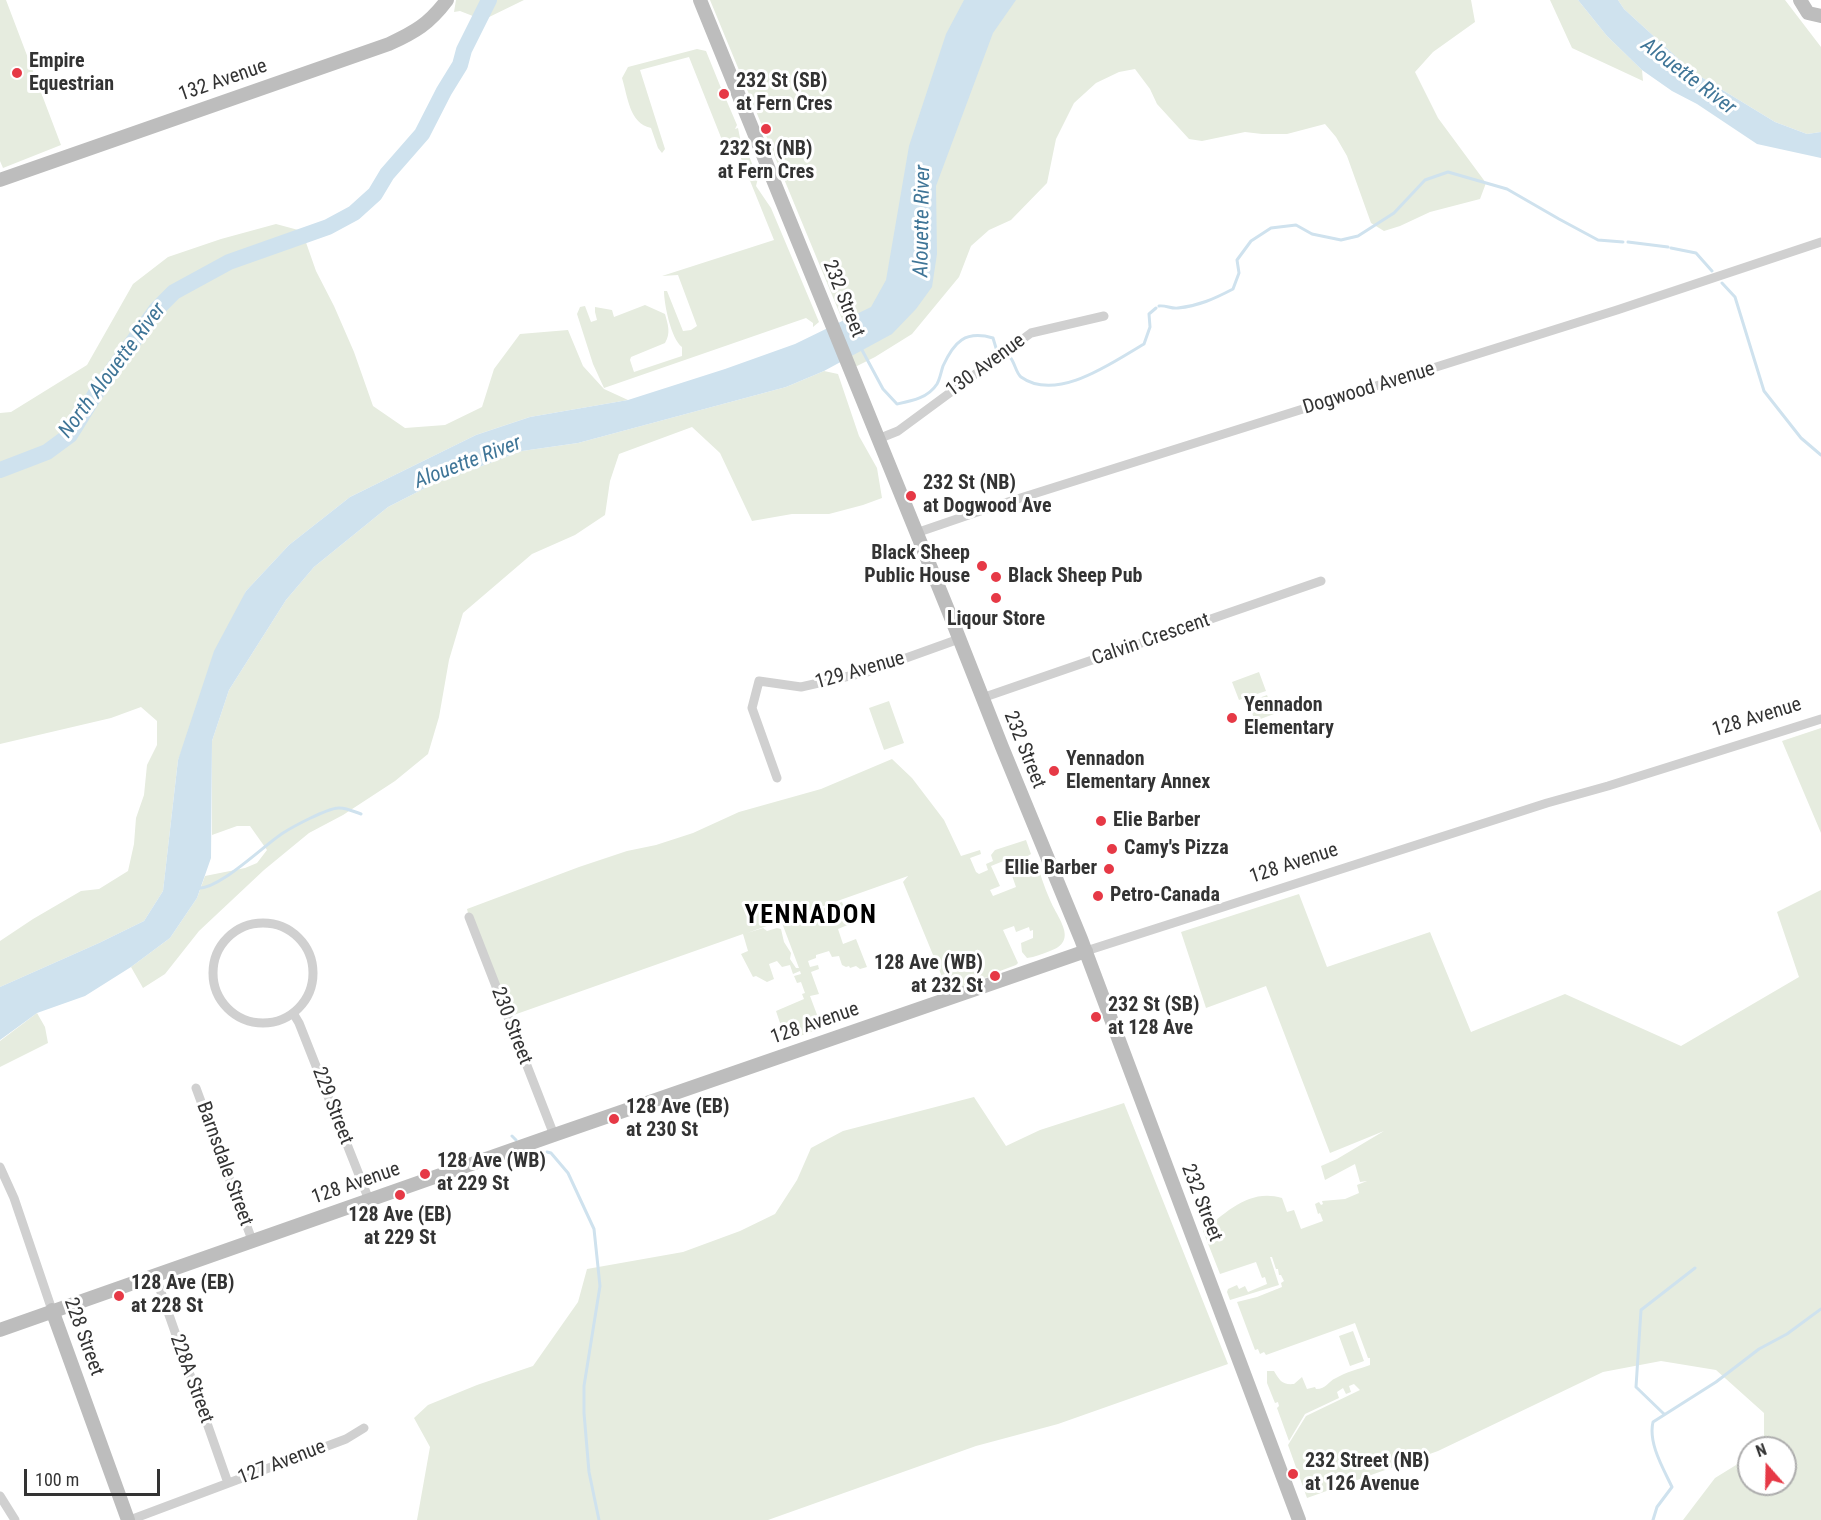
<!DOCTYPE html>
<style>
body{margin:0}
#map{position:relative;width:1821px;height:1520px;overflow:hidden;background:#fff;font-family:"Roboto Condensed",sans-serif}
canvas{display:block}
.north{position:absolute;left:1737px;top:1436px;width:60px;height:60px;box-sizing:border-box;background:#fff;border:2px solid #adadad;border-radius:50%;rotate:340deg;font-size:16px;font-weight:700;line-height:24px;text-align:center;color:#333}
.north::after{content:'';display:block;margin:auto;width:21px;height:27px;background:#e63946;clip-path:polygon(50% 0,100% 100%,50% 72%,0 100%)}
.scale{position:absolute;left:24px;top:1469px;width:136px;height:27px;box-sizing:border-box;border:3px solid #333;border-top:0;padding-left:8px;font-size:18px;line-height:21px;white-space:nowrap;color:#333;-webkit-text-stroke:4px #fff;paint-order:stroke}
</style>
<div id="map">
<canvas width="1821" height="1520"></canvas>
<div class="north">N</div>
<div class="scale">100 m</div>
</div>
<script>
const ctx = document.querySelector('canvas').getContext('2d');
ctx.lineJoin = 'round';
function paint(path, color) { ctx.fillStyle = color; ctx.fill(path, 'evenodd'); }
function strokePath(path, color, width, dash) { ctx.strokeStyle = color; ctx.lineWidth = width; ctx.lineCap = dash ? 'butt' : 'round'; ctx.setLineDash(dash || []); ctx.stroke(path); }
function write(font, color, halo, rows, align = 'center') {
  ctx.font = font + ' "Roboto Condensed",sans-serif'; ctx.lineWidth = 6; ctx.setLineDash([]); ctx.textBaseline = 'middle'; ctx.strokeStyle = halo; ctx.fillStyle = color; for (const [text, x, y, turn = 0] of rows) {
    ctx.save(); ctx.translate(x, y); ctx.rotate((+turn || 0) * Math.PI / 180); ctx.textAlign = isNaN(turn) ? turn : align; if (halo) ctx.strokeText(text, 0, 0); ctx.fillText(text, 0, 0); ctx.restore();
  }
}
paint(new Path2D(`
 M0 0H6L61 145 3 168 0 161Z
 M456 0H524L483 20 460 11 454 12Z
 M710 0H1471L1475 22 1433 52 1415 72 1438 118 1486 183 1480 199 1430 212 1400 226 1384 231 1371 223 1347 156 1336 137 1325 124 1287 134H1262L1245 132 1202 141 1189 139 1157 104 1150 89 1135 69 1119 72 1096 83 1074 103 1056 139 1047 183 1011 220 989 230 971 246 959 277 912 334 875 357 851 369 847 357 856 353Z
 M1550 0H1578L1607 36 1642 70 1643 81 1572 48Z
 M1618 0H1785L1821 47V132L1807 134 1775 122 1693 72 1624 9Z
 M697 49 706 51 721 88 718 90 722 98 725 97 737 125 735 129 738 128 741 143 738 146 726 150 689 57 640 70 665 149 662 153 658 148 651 128C629 123 628 97 622 78L628 67Z
 M744 155 749 156 758 178 756 186 771 208 819 322 813 327V323L806 318 604 388 593 364 577 314 580 307 585 306 591 322 597 320 595 312V307L612 310 614 317 645 305 665 314C668 325 671 333 665 343L631 357 630 360 634 372 682 356V347C671 339 664 304 664 291H667L683 331 691 330 697 326 678 275 662 276 774 240 740 156 732 157Z
 M276 224 302 231 316 271 334 306 354 352 373 406 405 428 445 425 482 407 494 369 520 334 568 330 583 366 604 389 628 400 530 417 476 435 350 497 289 545 246 591 178 760 163 891 144 921 99 943 0 987V941L33 919 81 891 99 889 128 871 134 844 136 818 144 795 147 765 157 745V721L141 707 111 718 0 744V413L11 412 87 365 133 284 168 257 221 239Z
 M824 371 838 374 859 436 877 468 882 498 863 505 829 514H792L752 521 720 453 692 427 619 454 610 481 605 515 575 535 532 554 463 613 449 660 439 717 428 754 395 781 343 815 309 833 264 870 199 931 165 974 143 988 131 967 170 938 197 898 205 876 245 868 257 863 267 850 250 826H237L212 835V741L229 690 286 600 314 567 388 507 433 484 522 451 578 443 786 387Z
 M1259 672 1266 691 1239 700 1232 682Z
 M1267 695 1274 714 1255 721 1248 702Z
 M889 701 904 743 884 750 869 708Z
 M1821 728V833L1782 741Z
 M892 759 912 778 944 820 961 856 980 850 981 854 970 858 976 872 979 874 988 870 986 864 993 861 991 855 995 850 1026 840 1031 854 1023 859 1011 858 991 866 1000 886 990 890 993 896 1016 887 1010 870 1036 860C1040 873 1044 887 1050 900 1058 919 1079 941 1050 951 1042 954 1035 957 1027 958L1022 952 1021 943 1033 938V930L1030 931 1029 927 1016 932 1014 926 1003 930 1018 963 1016 965 992 974V977L981 978 963 988 946 994 943 992 945 984 903 882 908 876 747 933 763 928 767 931 777 928 781 929 784 942 791 953 790 959 796 968H799L782 923 842 902 850 924 838 929 843 944 856 939 867 967 860 969 856 966 850 968 849 966 846 967 842 965 839 956 832 957 829 951 816 955V958L808 961 810 967 818 965 819 969 811 972 819 994 810 996 822 1028 786 1041 776 1011 804 999 802 994 805 993 801 982 797 983 794 976 801 974 800 971 793 974 790 965 782 967 777 961 769 964 774 979 767 982 756 976 753 977 741 954 748 951 743 934 508 1017 469 917 467 909 579 867 627 851 656 845 693 833 739 812 821 789Z
 M1821 890V1520H1683L1715 1478 1749 1457V1484H1785V1448H1764V1413L1716 1370 1661 1361 1603 1372 1438 1451 1307 1498 1288 1445 1306 1416 1360 1390 1354 1384 1349 1386 1351 1392 1346 1394 1343 1388 1337 1392 1339 1398 1305 1414 1289 1441 1277 1408 1279 1406 1278 1402 1275 1403 1267 1383V1371H1274C1280 1381 1282 1385 1294 1384L1302 1377 1307 1389 1315 1387 1316 1389C1327 1389 1327 1382 1336 1378 1346 1372 1359 1369 1370 1365V1358H1368L1355 1323 1266 1355 1264 1352 1260 1354 1258 1349 1255 1350 1237 1302 1257 1297 1282 1287 1281 1283 1284 1281 1281 1275H1279L1278 1269H1276L1272 1257H1270L1279 1285 1230 1300 1227 1292 1228 1289 1237 1285 1239 1289 1245 1286 1248 1292 1267 1284 1265 1277 1262 1278 1256 1262 1220 1274 1203 1231C1226 1212 1250 1188 1282 1198L1287 1212 1294 1210 1301 1229 1323 1221 1320 1213 1318 1214 1315 1204 1319 1202 1321 1205 1323 1204 1322 1201 1345 1199 1359 1193 1357 1185 1367 1181 1360 1182 1355 1164 1325 1180 1321 1166 1337 1159 1384 1131 1330 1153 1266 986 1206 1008 1181 932 1299 894 1327 967 1430 932 1471 1032 1565 994 1681 1046 1799 977 1777 912Z
 M37 1013 45 1027 48 1043 0 1067V1041Z
 M974 1097 1006 1146 1040 1130 1124 1103 1228 1364 1058 1424 976 1446 768 1520H417L430 1447 414 1418 428 1405 477 1385 533 1366 578 1302 587 1269 683 1252 740 1231 775 1214 797 1180 811 1148 843 1131Z
 M1353 1331 1364 1361 1350 1366 1339 1336Z`), '#e6ecdf');
paint(new Path2D(`
 M964 0H1016L993 33 936 186 937 254 932 287 916 309 892 334 824 371 786 387 578 443 522 451 433 484 388 507 314 567 286 600 229 690 212 741 211 858 197 898 170 938 131 967 85 996 37 1013 0 1040V987L99 943 144 921 163 891 178 760 214 651 246 591 289 545 350 497 476 435 530 417 628 400 725 369 795 344 871 307 886 280 909 146 946 34Z
 M1578 0H1618L1624 9 1693 72 1775 122 1807 134 1821 132V158L1757 144 1697 104 1672 91 1642 70 1607 36Z`), '#cfe2ee');
strokePath(new Path2D(`
 M1628 242 1668 247
 M1671 248 1696 253 1712 271
 M1722 283 1735 297 1764 391 1801 438 1821 455
 M1159 306C1166 305 1171 309 1178 308 1198 306 1214 299 1233 289L1239 273 1237 260 1251 241 1271 228 1296 225 1312 234 1341 240 1358 236 1394 213 1425 180 1448 172 1507 189 1559 219 1598 240 1623 242
 M862 350 883 389 897 404C912 401 928 398 937 384 940 379 941 372 943 366 954 342 965 330 993 338L996 348
 M1010 357C1015 363 1016 373 1021 377 1057 403 1113 362 1144 344L1150 327 1149 314 1156 308
 M197 888C218 891 264 845 283 833 294 826 326 809 338 808 345 807 355 812 361 814
 M512 1136 516 1140
 M547 1152 551 1153 568 1173 594 1229 600 1286 584 1386V1413L589 1472 599 1520
 M1664 1414 1636 1387 1641 1310 1695 1268
 M1653 1520 1657 1507 1672 1487C1663 1468 1648 1443 1653 1422L1716 1382 1759 1349 1787 1334 1821 1309`), '#cfe2ee', 3);
strokePath(new Path2D(`
 M0 470 47 452 70 435 96 393 156 310 174 292 229 262 328 227 354 213 375 194 387 174 422 134 444 91 460 65 464 50 489 0`), '#cfe2ee', 16);
strokePath(new Path2D(`
 M878 439 898 431 1031 333 1104 316
 M916 533 992 507 1617 310 1821 242
 M982 698 1321 581
 M777 778 752 708 759 681 801 687 867 672 959 639
 M469 917 554 1135
 M213 973a50 50 0 1 1 100 0a50 50 0 1 1-100 0Z
 M1086 951 1547 803 1608 786 1821 719
 M293 1013 299 1023 369 1200
 M196 1088 252 1240
 M0 1167 14 1198 52 1310
 M155 1275 228 1483
 M0 1496 15 1520
 M130 1520 346 1439 364 1428`), '#d0d0d0', 9);
strokePath(new Path2D(`
 M700 0 948 610 1002 747 1081 939 1299 1520
 M1800 0 1808 13 1821 16
 M0 180 389 44C415 32 429 24 447 0
 M52 1310 128 1520
 M0 1330 554 1135 1086 951`), '#bdbdbd', 14);
for (const [x, y, r, color] of [
 [17,73,6,"#e63946"],
 [724,94,6,"#e63946"],
 [766,129,6,"#e63946"],
 [911,496,6,"#e63946"],
 [982,566,6,"#e63946"],
 [996,577,6,"#e63946"],
 [996,598,6,"#e63946"],
 [1232,718,6,"#e63946"],
 [1054,771,6,"#e63946"],
 [1101,821,6,"#e63946"],
 [1112,849,6,"#e63946"],
 [1109,869,6,"#e63946"],
 [1098,896,6,"#e63946"],
 [995,976,6,"#e63946"],
 [1096,1017,6,"#e63946"],
 [614,1119,6,"#e63946"],
 [425,1174,6,"#e63946"],
 [400,1195,6,"#e63946"],
 [119,1296,6,"#e63946"],
 [1293,1474,6,"#e63946"]
]) { const dot = new Path2D(); dot.arc(x, y, r, 0, 2 * Math.PI); ctx.fillStyle = color; ctx.fill(dot); strokePath(dot, '#fff', 2); }
write('bold 20px', '#333', '#fff', [
 ["Empire",29,62],
 ["Equestrian",29,85],
 ["232 St (SB)",736,82],
 ["at Fern Cres",736,105],
 ["232 St (NB)",766,150,"center"],
 ["at Fern Cres",766,173,"center"],
 ["232 St (NB)",923,484],
 ["at Dogwood Ave",923,507],
 ["Black Sheep",970,554,"right"],
 ["Public House",970,577,"right"],
 ["Black Sheep Pub",1008,577],
 ["Liqour Store",996,620,"center"],
 ["Yennadon",1244,706],
 ["Elementary",1244,729],
 ["Yennadon",1066,760],
 ["Elementary Annex",1066,783],
 ["Elie Barber",1113,821],
 ["Camy's Pizza",1124,849],
 ["Ellie Barber",1097,869,"right"],
 ["Petro-Canada",1110,896],
 ["128 Ave (WB)",983,964,"right"],
 ["at 232 St",983,987,"right"],
 ["232 St (SB)",1108,1006],
 ["at 128 Ave",1108,1029],
 ["128 Ave (EB)",626,1108],
 ["at 230 St",626,1131],
 ["128 Ave (WB)",437,1162],
 ["at 229 St",437,1185],
 ["128 Ave (EB)",400,1216,"center"],
 ["at 229 St",400,1239,"center"],
 ["128 Ave (EB)",131,1284],
 ["at 228 St",131,1307],
 ["232 Street (NB)",1305,1462],
 ["at 126 Avenue",1305,1485]
], 'left');
write('20px', '#333', '#fff', [
 ["132 Avenue",223,81,-19],
 ["232 Street",843,299,68],
 ["130 Avenue",986,366,-36],
 ["Dogwood Avenue",1369,389,-17],
 ["Calvin Crescent",1151,640,-19],
 ["129 Avenue",860,671,-16],
 ["128 Avenue",1757,718,-17],
 ["232 Street",1024,750,68],
 ["128 Avenue",1294,864,-18],
 ["128 Avenue",815,1024,-19],
 ["230 Street",511,1026,69],
 ["229 Street",332,1106,69],
 ["Barnsdale Street",224,1164,70],
 ["128 Avenue",356,1184,-19],
 ["232 Street",1201,1203,69],
 ["228 Street",83,1337,70],
 ["228A Street",191,1379,70],
 ["127 Avenue",282,1463,-21]
]);
write('italic 21px', '#3f7597', '#fff', [
 ["Alouette River",1688,77,37],
 ["Alouette River",923,221,-89],
 ["North Alouette River",113,371,-53],
 ["Alouette River",468,463,-21]
]);
ctx.letterSpacing = '1.5px';
write('bold 26px', '#000', '#fff', [
 ["YENNADON",811,916]
]);
ctx.letterSpacing = '0px';
</script>
